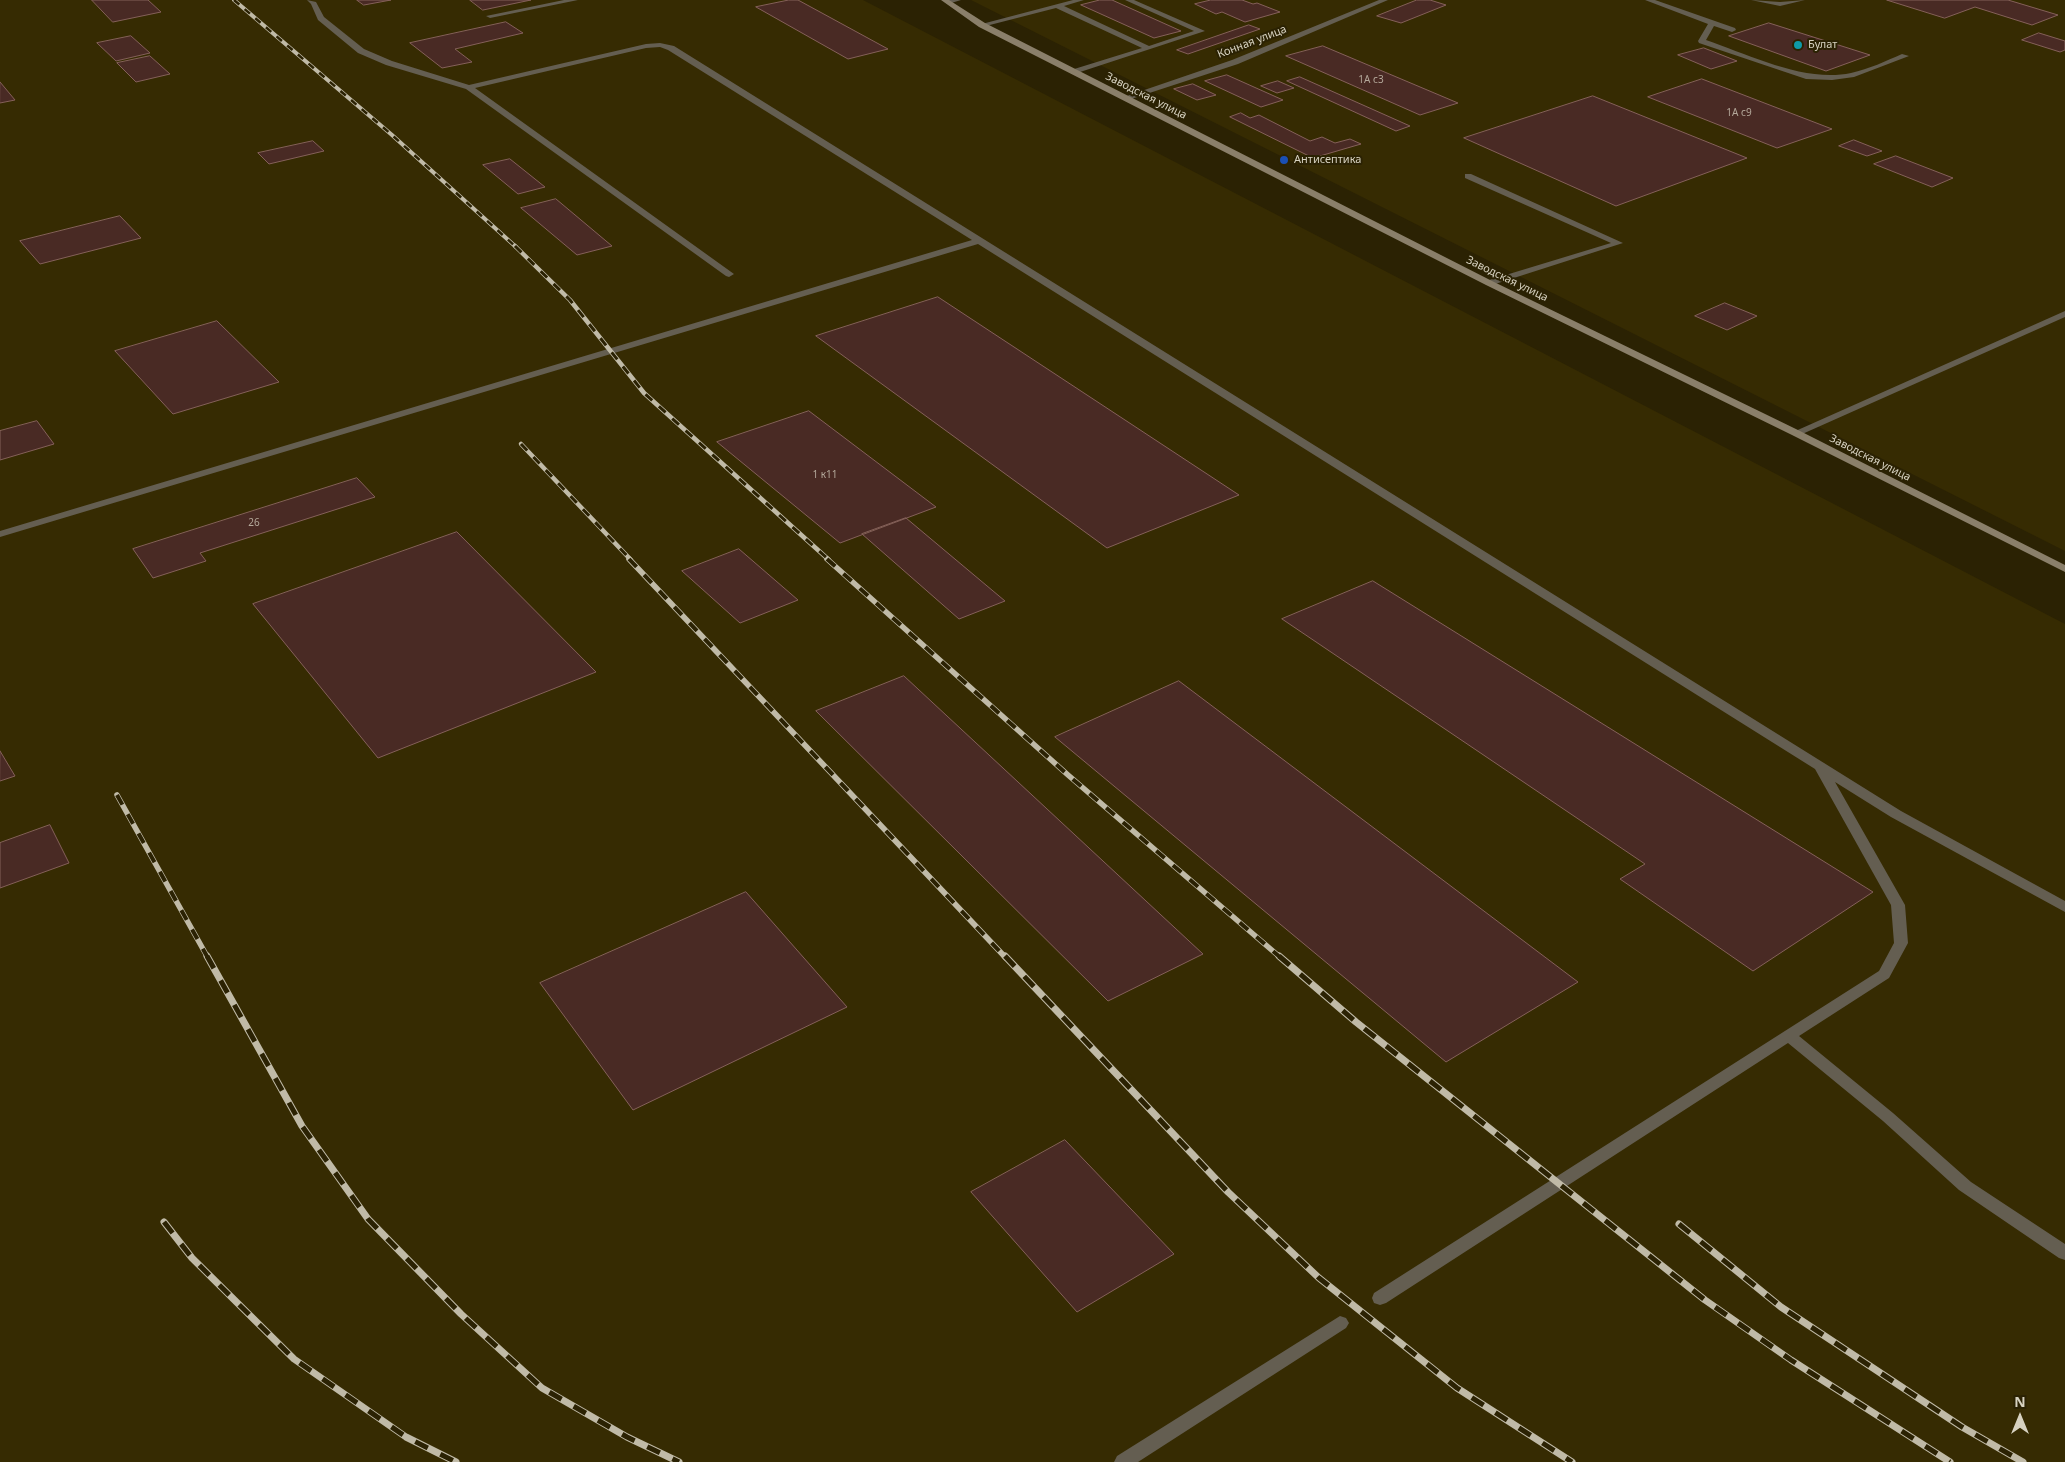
<!DOCTYPE html>
<meta charset="utf-8">
<style>
body{margin:0}
#map{position:relative;width:2065px;height:1462px;overflow:hidden;background:#2b2203;font-family:"Noto Sans",sans-serif}
canvas{display:block}
.north{position:absolute;left:1995px;top:1392px;width:50px;height:50px;-webkit-text-stroke:4px #2b2203;paint-order:stroke;rotate:0deg;font-size:14px;font-weight:700;line-height:20px;text-align:center;color:#d7d2c1}
.north::after{content:'';display:block;margin:auto;width:18px;height:22px;background:#d7d2c1;clip-path:polygon(50% 0,100% 100%,50% 72%,0 100%)}
</style>
<div id="map">
<canvas width="2065" height="1462"></canvas>
<div class="north">N</div>
</div>
<script>
const ctx = document.querySelector('canvas').getContext('2d');
ctx.lineJoin = 'round';
function paint(path, color) { ctx.fillStyle = color; ctx.fill(path, 'evenodd'); }
function strokePath(path, color, width, dash) { ctx.strokeStyle = color; ctx.lineWidth = width; ctx.lineCap = dash ? 'butt' : 'round'; ctx.setLineDash(dash || []); ctx.stroke(path); }
function write(font, color, halo, rows, align = 'center') {
  ctx.font = font + ' "Noto Sans",sans-serif'; ctx.lineWidth = 4; ctx.setLineDash([]); ctx.textBaseline = 'middle'; ctx.strokeStyle = halo; ctx.fillStyle = color; for (const [text, x, y, turn = 0] of rows) {
    ctx.save(); ctx.translate(x, y); ctx.rotate((+turn || 0) * Math.PI / 180); ctx.textAlign = isNaN(turn) ? turn : align; if (halo) ctx.strokeText(text, 0, 0); ctx.fillText(text, 0, 0); ctx.restore();
  }
}
paint(new Path2D(`
 M0 0H863L2065 624V1462H0Z
 M971 0H2065V551Z`), '#362b02');
const building = new Path2D(`
 M92 0H148L161 12 113 22Z
 M357 0H391L364 5Z
 M470 0H531L483 10Z
 M789 0H798L888 49 848 59 756 7Z
 M1100 0H1112L1181 31 1154 38 1081 5Z
 M1211 0H1242L1253 4 1257 3 1280 12 1245 22 1222 12 1216 14 1195 4Z
 M1417 0H1430L1446 5 1401 23 1377 16Z
 M1887 0H2008L2058 15 2032 25 1975 7 1945 18Z
 M506 22 523 33 455 49 472 62 442 68 410 43Z
 M1769 23 1870 55 1826 71 1729 36Z
 M1249 25 1260 29 1188 54 1177 50Z
 M2039 33 2065 41V50L2060 52 2022 40Z
 M131 36 150 53 116 61 97 43Z
 M1323 46 1458 103 1420 115 1286 56Z
 M1704 48 1737 61 1711 69 1678 55Z
 M150 56 170 74 136 82 117 63Z
 M1227 75 1283 100 1261 107 1205 81Z
 M1300 77 1410 126 1396 131 1287 81Z
 M1702 79 1832 129 1777 148 1648 97Z
 M1278 81 1294 88 1277 93 1261 86Z
 M0 82 15 100 0 103Z
 M1193 84 1216 95 1197 100 1174 89Z
 M1593 96 1747 158 1616 206 1464 138Z
 M1241 113 1250 118 1259 115 1310 141 1322 137 1335 143 1350 139 1361 144 1313 158 1230 117Z
 M1854 140 1882 151 1867 156 1839 146Z
 M313 141 324 151 269 164 258 153Z
 M1896 156 1953 178 1932 187 1874 164Z
 M510 159 545 187 518 194 483 165Z
 M556 199 612 246 577 255 521 208Z
 M120 216 141 238 40 264 20 241Z
 M938 297 1239 495 1107 548 816 336Z
 M1725 303 1757 316 1727 330 1695 316Z
 M217 321 279 382 173 414 115 351Z
 M809 411 936 507 840 543 717 442Z
 M37 421 54 444 0 460V431Z
 M357 478 375 497 200 553 206 561 153 578 133 549Z
 M906 518 1005 601 959 619 862 534Z
 M457 532 596 672 378 758 253 604Z
 M739 549 798 600 740 623 682 571Z
 M1373 581 1873 892 1753 971 1620 879 1645 864 1282 619Z
 M904 676 1203 954 1108 1001 816 711Z
 M1179 681 1578 982 1446 1062 1055 737Z
 M0 751 15 776 0 781Z
 M50 825 69 863 0 888V843Z
 M746 892 847 1007 633 1110 540 983Z
 M1065 1140 1174 1254 1077 1312 971 1192Z`);
paint(building, '#492a24');
strokePath(building, '#846059', 1);
paint(new Path2D(`
 M307 0 316 2 324 17 364 49 392 61 469 85 646 44 660 43 674 46 1901 811 2065 901V912L1891 817 1835 782 1905 905 1908 943 1889 978 1799 1036 1893 1113 1971 1182 2065 1244V1260L2059 1258 1959 1190 1883 1121 1788 1043 1386 1303 1380 1305 1374 1303 1372 1298 1374 1293 1879 971 1894 943 1891 905 1815 769 978 244 0 537V531L972 240 668 50 660 47 646 48 475 88 734 274 729 277 726 276 466 89 386 65 358 53 318 20 311 4Z
 M564 0H578L490 18 486 16Z
 M961 0 948 4 945 2 948 0Z
 M1073 0H1084L1064 6 1149 46 1194 31 1125 0H1134L1205 31 1074 74H1071V70L1142 48 1056 8 982 27 978 25Z
 M1645 0H1655L1735 28 1736 30 1732 32 1714 26 1706 40C1750 55 1805 83 1851 73 1869 69 1886 61 1902 54L1909 56 1854 77 1832 80 1806 79 1699 43 1698 41 1708 24Z
 M1751 0 1780 2 1805 0 1780 6Z
 M1465 174H1471L1623 243 1492 285H1486V281L1611 243 1465 178Z
 M2065 311V317L1800 435 1796 436 1791 433Z
 M1340 1316 1346 1318 1349 1323 1346 1328 1138 1462H1114L1117 1456Z`), '#645e51');
paint(new Path2D(`
 M1379 0H1388L1238 64 1128 100 1121 98 1232 60Z`), '#645e51');
paint(new Path2D(`
 M941 0H949L985 23 1492 281 1800 431 2065 565V572L1792 435 1486 285 979 27Z`), '#8a7f6a');
const railFar3 = new Path2D(`
 M234 0 392 135 516 247`);
const railFar2 = new Path2D(`
 M515 246 570 300 644 393 829 560
 M521 444 631 560`);
const railFar1 = new Path2D(`
 M629 559 1006 958
 M827 559 1068 775 1281 958
 M117 795 208 958`);
const rail = new Path2D(`
 M207 956 302 1126 368 1219 461 1314 542 1388 627 1437 679 1462
 M1005 956 1228 1192 1319 1278 1457 1388 1572 1462
 M1279 956 1356 1022 1705 1300 1791 1360 1950 1462
 M164 1222 192 1258 294 1359 406 1437 456 1462
 M1679 1224 1781 1307 1962 1427 2023 1462`);
strokePath(railFar3, '#c0baa7', 4);
strokePath(railFar2, '#c0baa7', 4.5);
strokePath(railFar1, '#c0baa7', 5.5);
strokePath(rail, '#c0baa7', 7);
strokePath(railFar3, '#2b2203', 2.5, [7]);
strokePath(railFar2, '#2b2203', 3, [9]);
strokePath(railFar1, '#2b2203', 4, [11]);
strokePath(rail, '#2b2203', 5, [14]);
for (const [x, y, r, color] of [
 [1798,45,5,"#0f9aa8"],
 [1284,160,5,"#1a4fb4"]
]) { const dot = new Path2D(); dot.arc(x, y, r, 0, 2 * Math.PI); ctx.fillStyle = color; ctx.fill(dot); strokePath(dot, '#2b2203', 2); }
write('10px', '#b4a89a', null, [
 ["1А с3",1371,80],
 ["1А с9",1739,113],
 ["1 к11",825,475],
 ["26",254,523]
]);
write('11px', '#d7d2c1', '#2b2203', [
 ["Конная улица",1252,42,-21],
 ["Заводская улица",1146,96,27],
 ["Заводская улица",1507,279,26],
 ["Заводская улица",1870,458,27]
]);
write('11px', '#d7d2c1', '#2b2203', [
 ["Булат",1808,45],
 ["Антисептика",1294,160]
], 'left');
</script>
